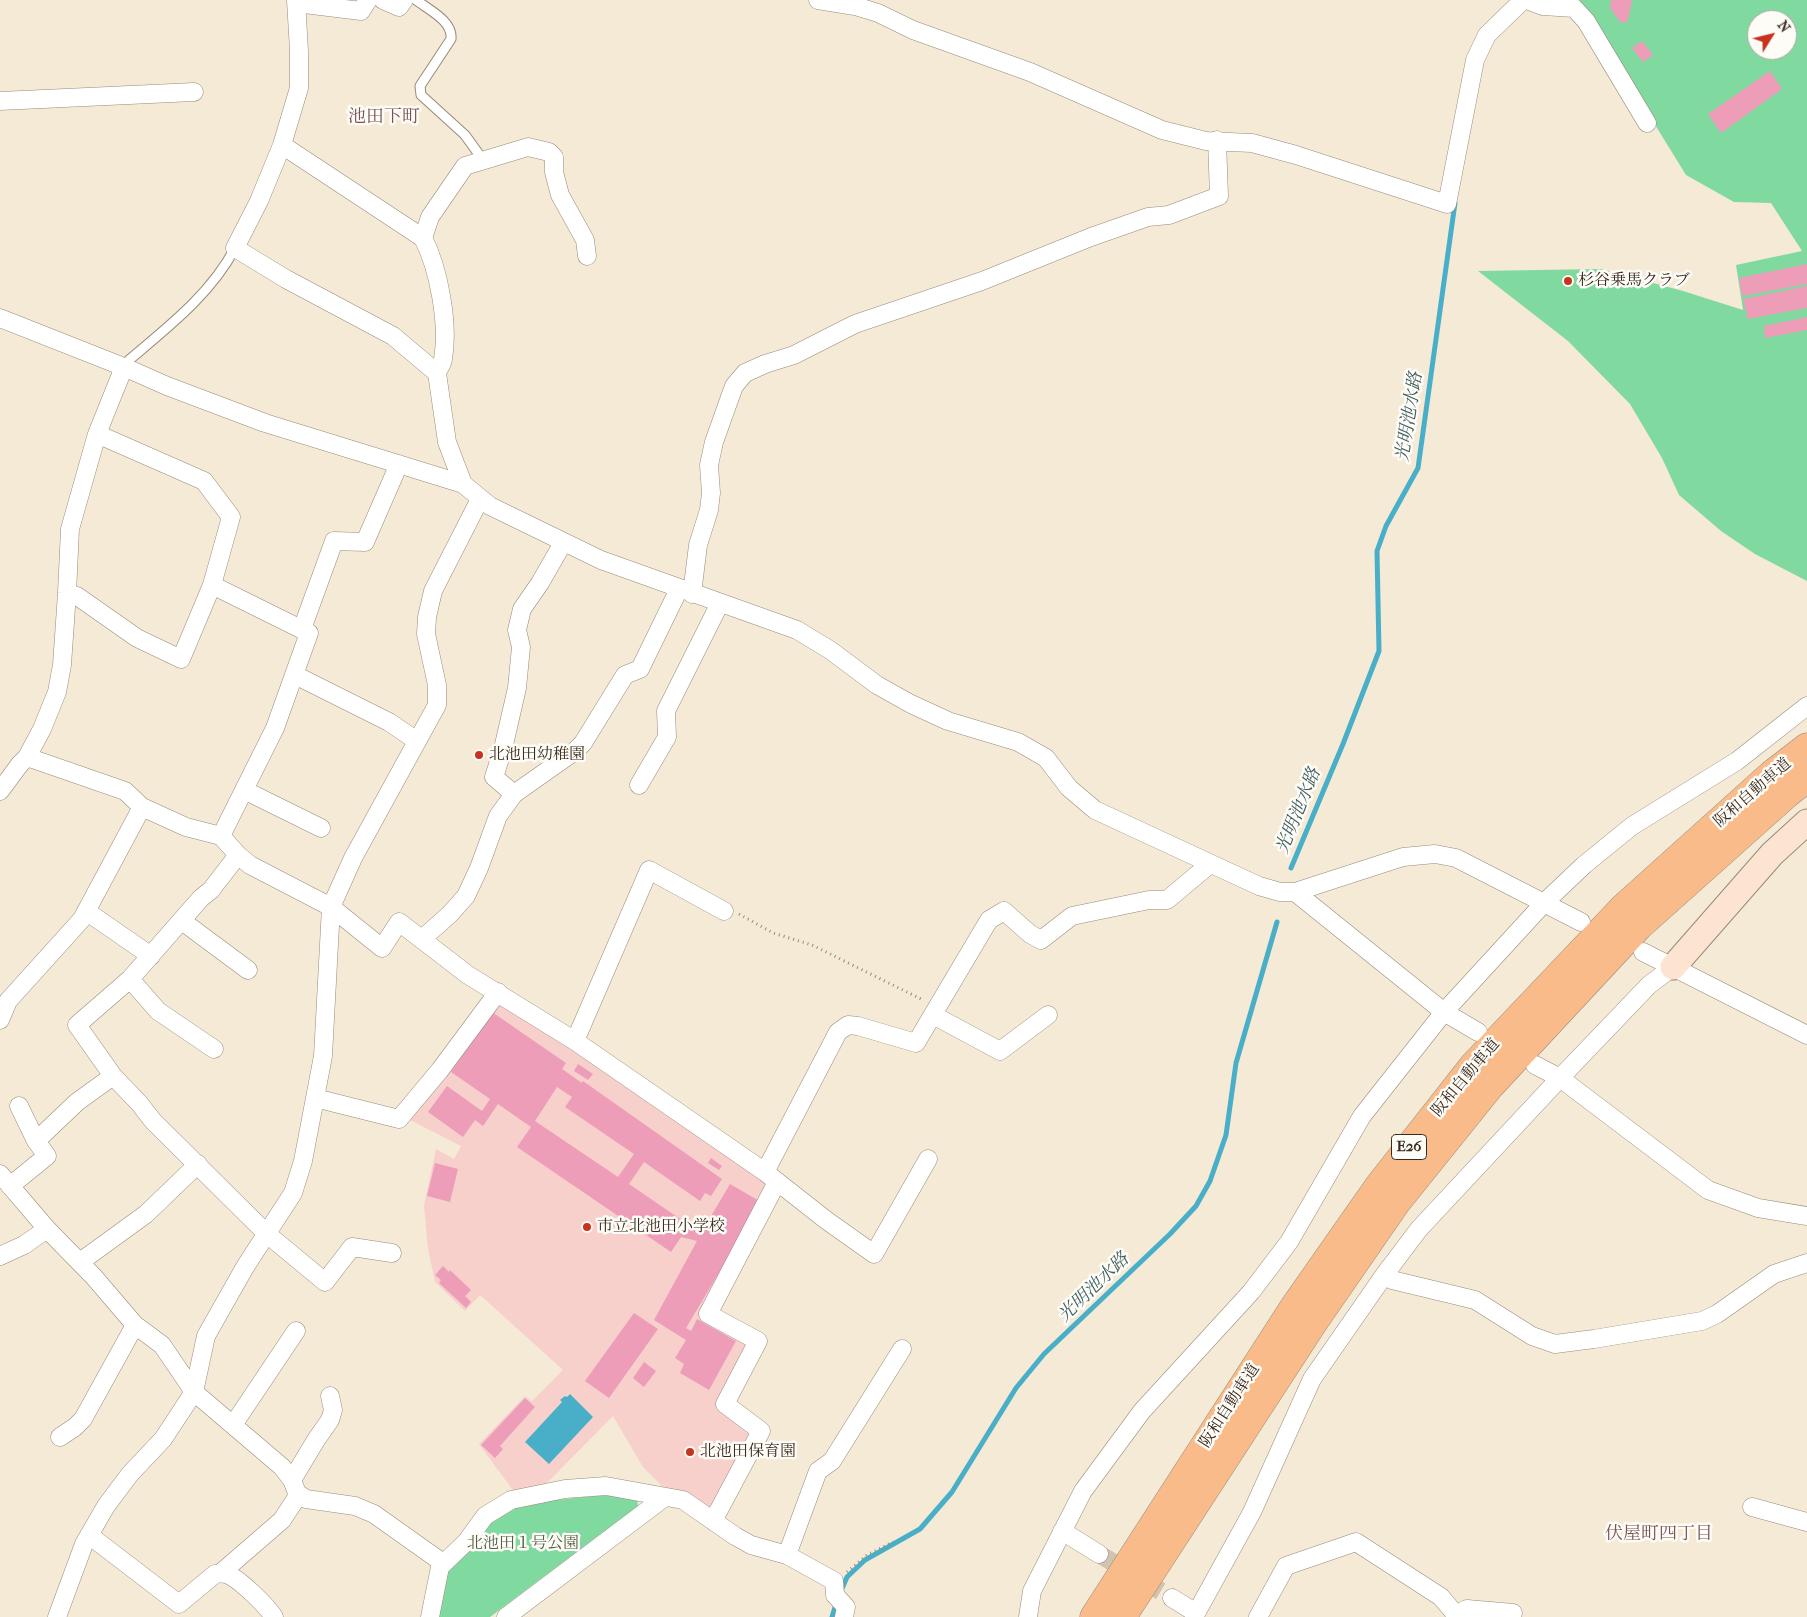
<!DOCTYPE html>
<meta charset="utf-8">
<style>
body{margin:0}
#map{position:relative;width:1807px;height:1617px;overflow:hidden;background:#f5ead5;font-family:"IM FELL French Canon",serif}
canvas{display:block}
.north{position:absolute;left:1747px;top:10px;width:50px;height:50px;box-sizing:border-box;background:#fdfcf7;border:1px solid #afa8a0;border-radius:50%;rotate:54deg;font-size:14px;font-weight:700;line-height:20px;text-align:center;color:#3b2a1e}
.north::after{content:'';display:block;margin:auto;width:18px;height:22px;background:#c8321e;clip-path:polygon(50% 0,100% 100%,50% 72%,0 100%)}
</style>
<div id="map">
<canvas width="1807" height="1617"></canvas>
<div class="north">N</div>
</div>
<script>
const ctx = document.querySelector('canvas').getContext('2d');
ctx.lineJoin = 'round';
function paint(path, color) { ctx.fillStyle = color; ctx.fill(path, 'evenodd'); }
function strokePath(path, color, width, dash) { ctx.strokeStyle = color; ctx.lineWidth = width; ctx.lineCap = dash ? 'butt' : 'round'; ctx.setLineDash(dash || []); ctx.stroke(path); }
function write(font, color, halo, rows, align = 'center') {
  ctx.font = font + ' "IM FELL French Canon","Noto Serif JP",serif'; ctx.lineWidth = 5; ctx.setLineDash([]); ctx.textBaseline = 'middle'; ctx.strokeStyle = halo; ctx.fillStyle = color; for (const [text, x, y, turn = 0] of rows) {
    ctx.save(); ctx.translate(x, y); ctx.rotate((+turn || 0) * Math.PI / 180); ctx.textAlign = isNaN(turn) ? turn : align; if (halo) ctx.strokeText(text, 0, 0); ctx.fillText(text, 0, 0); ctx.restore();
  }
}
paint(new Path2D(`
 M503 999 763 1178 768 1191 702 1316 748 1342 750 1349 716 1408 750 1428 754 1437 712 1511 664 1488 643 1467 613 1416 544 1486 515 1493 479 1444 525 1396 532 1401 563 1370 480 1295 465 1311 435 1282 428 1249 424 1205 436 1149 454 1159 461 1146 410 1120 438 1085Z`), '#f7d0cb');
paint(new Path2D(`
 M1559 0H1807V581L1755 554 1721 531 1679 495 1662 458 1630 404 1568 341 1478 271 1601 269 1683 291 1743 310 1736 265 1802 251 1771 203 1734 202 1686 175 1591 21ZM1757 20H1787V50H1757Z
 M604 1495 637 1498 638 1506 490 1617H438L447 1572 495 1516 516 1504Z`), '#80d99f');
paint(new Path2D(`
 M570 1394 593 1417 549 1464 525 1442 562 1402 560 1400 565 1396 567 1397Z`), '#49afc8');
strokePath(new Path2D(`
 M1291 868 1343 744 1379 651 1377 551 1386 526 1418 468 1455 203
 M841 1591 847 1577 865 1560 920 1529 952 1492 1016 1388 1044 1354 1170 1234 1196 1206 1210 1181 1226 1135 1236 1063 1277 922
 M832 1617 837 1601`), '#49afc8', 5);
paint(new Path2D(`
 M1611 0H1632L1628 21 1621 23 1610 8Z
 M1642 41 1653 55 1643 62 1632 48Z
 M1770 71 1782 89 1721 133 1708 114Z
 M1807 264V284L1742 296 1739 278Z
 M1807 286V308L1748 319 1743 299Z
 M1807 317V330L1765 338 1764 326Z
 M492 1012 566 1063 562 1069 582 1083 583 1081 722 1179 711 1196 705 1193 700 1201 644 1162 629 1184 689 1225 704 1228 730 1184 761 1202 686 1328 691 1331 697 1319 736 1341 709 1390 680 1373 684 1364 675 1358 686 1340 654 1320 697 1241 681 1237 671 1252 517 1147 531 1127 498 1104 483 1126 475 1120 463 1137 428 1112 447 1086 482 1111 490 1099 451 1072ZM557 1087 572 1097 565 1107 634 1154 618 1177 535 1121Z
 M578 1064 593 1074 588 1080 574 1071Z
 M711 1158 722 1166 719 1170 708 1163Z
 M435 1163 458 1169 450 1202 427 1196Z
 M443 1266 449 1272 450 1270 471 1290 465 1296 471 1302 466 1308 439 1283 441 1280 435 1275Z
 M634 1313 658 1329 609 1398 585 1381Z
 M644 1362 656 1371 644 1387 633 1378Z
 M525 1398 535 1407 500 1446 503 1449 495 1458 481 1445Z`), '#ee9db9');
strokePath(new Path2D(`
 M1099 1554 1172 1598`), '#d0c4b0', 18, [18, 9]);
const lane = new Path2D(`
 M416 0C429 10 453 21 451 39L420 86 421 95 465 135 483 160
 M124 367 129 360C168 327 211 294 235 248`);
const street = new Path2D(`
 M296 0 299 51V88L282 145 259 201 235 248 286 279 393 336 437 373 447 442 463 484
 M383 0 399 7 404 0
 M818 0 855 6 878 13 913 30 1030 72 1162 130 1206 141 1252 143 1296 155 1447 204 1475 60 1487 35 1523 0
 M1527 0 1543 6 1574 8 1586 21 1647 123
 M296 3 361 11 368 0
 M0 101 194 92
 M282 145 423 238C439 269 449 324 443 359 443 363 439 368 437 373
 M423 238 430 217 465 166 528 147 549 152 554 157V172L560 195 585 240 587 256
 M0 318 124 367 167 386 265 423 463 484 490 506 601 560 797 630 830 650 877 685 911 704 948 721 1018 742 1046 758 1069 788 1095 810 1259 886 1280 892H1295L1403 857 1435 854 1456 858 1581 922
 M97 434 204 481 231 517 212 585 309 633 275 728 221 836
 M67 593 77 596 137 638 181 659 212 585
 M692 594 698 545 709 510 711 493 709 465 714 442 734 386 745 373 765 364 794 355 855 324 982 281 1091 237 1148 217 1169 215 1219 196 1217 140
 M302 629 334 541 365 542 399 464
 M295 675 389 722 417 741
 M27 757 125 791 142 807 186 827 221 836 238 855 250 865 331 907 382 948 399 922 468 975 575 1041 765 1172 826 1220 874 1254 928 1159
 M639 785 667 737 666 711 720 603
 M244 790 321 828
 M0 791 20 764 27 757 42 729 57 692 62 665 67 593 70 529 97 434 124 367
 M514 794 494 777 503 749 517 688 521 647 517 630 522 609 540 583 563 543
 M238 855 211 890 201 898 130 979 77 1025 113 1076 139 1103 153 1121 267 1234 325 1282 352 1247 392 1253
 M1295 892 1444 1012 1478 1032
 M86 911 151 956
 M182 921 248 970
 M422 939 450 914 466 896 479 868 498 816 514 794 575 751 583 743 625 675 640 669 679 589
 M1643 952 1807 1035
 M130 979 158 1011 214 1049
 M933 1015 1000 1051 1048 1015
 M0 1020 8 1001 82 919 142 807
 M575 1041 649 870 724 911
 M1535 1065 1560 1078 1708 1190 1758 1208 1807 1216
 M315 1098 399 1119 440 1070 498 992
 M36 1141 77 1102 113 1076
 M765 1172 838 1032 848 1025 858 1026 916 1043 989 920 1004 911 1030 934 1041 940 1072 916 1149 900H1167L1210 864
 M0 1174 47 1229 94 1277 135 1325 162 1345 194 1392 282 1467 292 1480 297 1493 306 1499 355 1506 374 1514 443 1563
 M10 1186 47 1156 36 1141 19 1106
 M0 1256 24 1245 47 1229
 M80 1262 146 1214 198 1164
 M1385 1274 1392 1280 1475 1300 1532 1336 1555 1344 1594 1339 1702 1321 1717 1314 1774 1274 1807 1263
 M233 1425 296 1331
 M60 1437 75 1427 83 1419 135 1325
 M292 1480 316 1440 330 1420 333 1410 330 1396
 M1752 1507 1807 1522
 M713 1521 761 1431 725 1404 758 1341 708 1314 777 1182
 M1062 1531 1099 1554
 M89 1535 179 1604 215 1574C221 1573 225 1573 231 1576 243 1583 266 1605 274 1617
 M787 1555 818 1471 832 1461 902 1349
 M222 1572 282 1520 299 1494
 M1172 1598 1196 1613
 M57 1617 84 1544 106 1506 130 1474 163 1439 194 1392 206 1336 245 1267 293 1193 303 1161 323 1056 331 907 353 858 437 705V685L426 634 427 617 433 591 480 499
 M430 1617 440 1567 466 1542 485 1516 511 1500 565 1489 606 1486 683 1500 735 1536 751 1545 787 1555 834 1581 835 1595 846 1607 844 1617
 M506 1617 665 1497
 M1028 1617 1032 1591 1083 1491 1142 1411 1251 1292 1289 1242 1362 1116 1444 1012 1544 903 1584 865 1632 826 1737 761 1807 706
 M1194 1617 1252 1512 1312 1379 1385 1274 1419 1229 1560 1078 1649 985 1673 967
 M1258 1617 1286 1566 1356 1542 1441 1597 1456 1615 1467 1609 1513 1613`);
const secondary = new Path2D(`
 M1673 967 1772 854 1807 822`);
const highway = new Path2D(`
 M1094 1617 1294 1307 1378 1187 1473 1066 1624 907 1772 774 1807 747
 M1122 1617 1313 1323 1396 1203 1491 1085 1639 926 1788 793 1807 778`);
strokePath(lane, '#988a7a', 11);
strokePath(street, '#988a7a', 19);
strokePath(secondary, '#988a7a', 27);
strokePath(highway, '#988a7a', 29);
strokePath(new Path2D(`
 M739 914 773 933 812 945 923 1000
 M847 1572 867 1555 893 1542`), '#988a7a', 3, [1, 4]);
strokePath(lane, '#fff', 9);
strokePath(street, '#fff', 18);
strokePath(secondary, '#fde4d1', 25);
strokePath(highway, '#fabb8b', 28);
for (const [x, y, r, color] of [
 [1568,281,5,"#c8321e"],
 [479,755,5,"#c8321e"],
 [587,1227,5,"#c8321e"],
 [690,1452,5,"#c8321e"]
]) { const dot = new Path2D(); dot.arc(x, y, r, 0, 2 * Math.PI); ctx.fillStyle = color; ctx.fill(dot); strokePath(dot, '#fdfcf7', 2); }
for (const [x, y, w] of [
 [1409,1147,35]
]) { const box = new Path2D(); box.roundRect(x - w / 2, y - 12.5, w, 25, 4); ctx.fillStyle = '#fdfcf7'; ctx.fill(box); strokePath(box, '#3b2a1e', 1); }
write('bold 15px', '#3b2a1e', null, [
 ["E26",1409,1147]
]);
write('16px', '#3b2a1e', '#fdfcf7', [
 ["杉谷乗馬クラブ",1578,281],
 ["北池田幼稚園",489,755],
 ["市立北池田小学校",597,1227],
 ["北池田保育園",700,1452]
], 'left');
write('16px', '#3b2a1e', '#fdfcf7', [
 ["阪和自動車道",1753,793,-41],
 ["阪和自動車道",1466,1078,-50],
 ["阪和自動車道",1230,1406,-57]
]);
write('16px', '#505f45', '#fdfcf7', [
 ["北池田１号公園",523,1544]
]);
write('18px', '#7a5254', '#fdfcf7', [
 ["池田下町",384,118],
 ["伏屋町四丁目",1659,1535]
]);
write('italic 18px', '#415f62', '#fdfcf7', [
 ["光明池水路",1410,417,-81],
 ["光明池水路",1299,811,-68],
 ["光明池水路",1094,1288,-44]
]);
</script>
